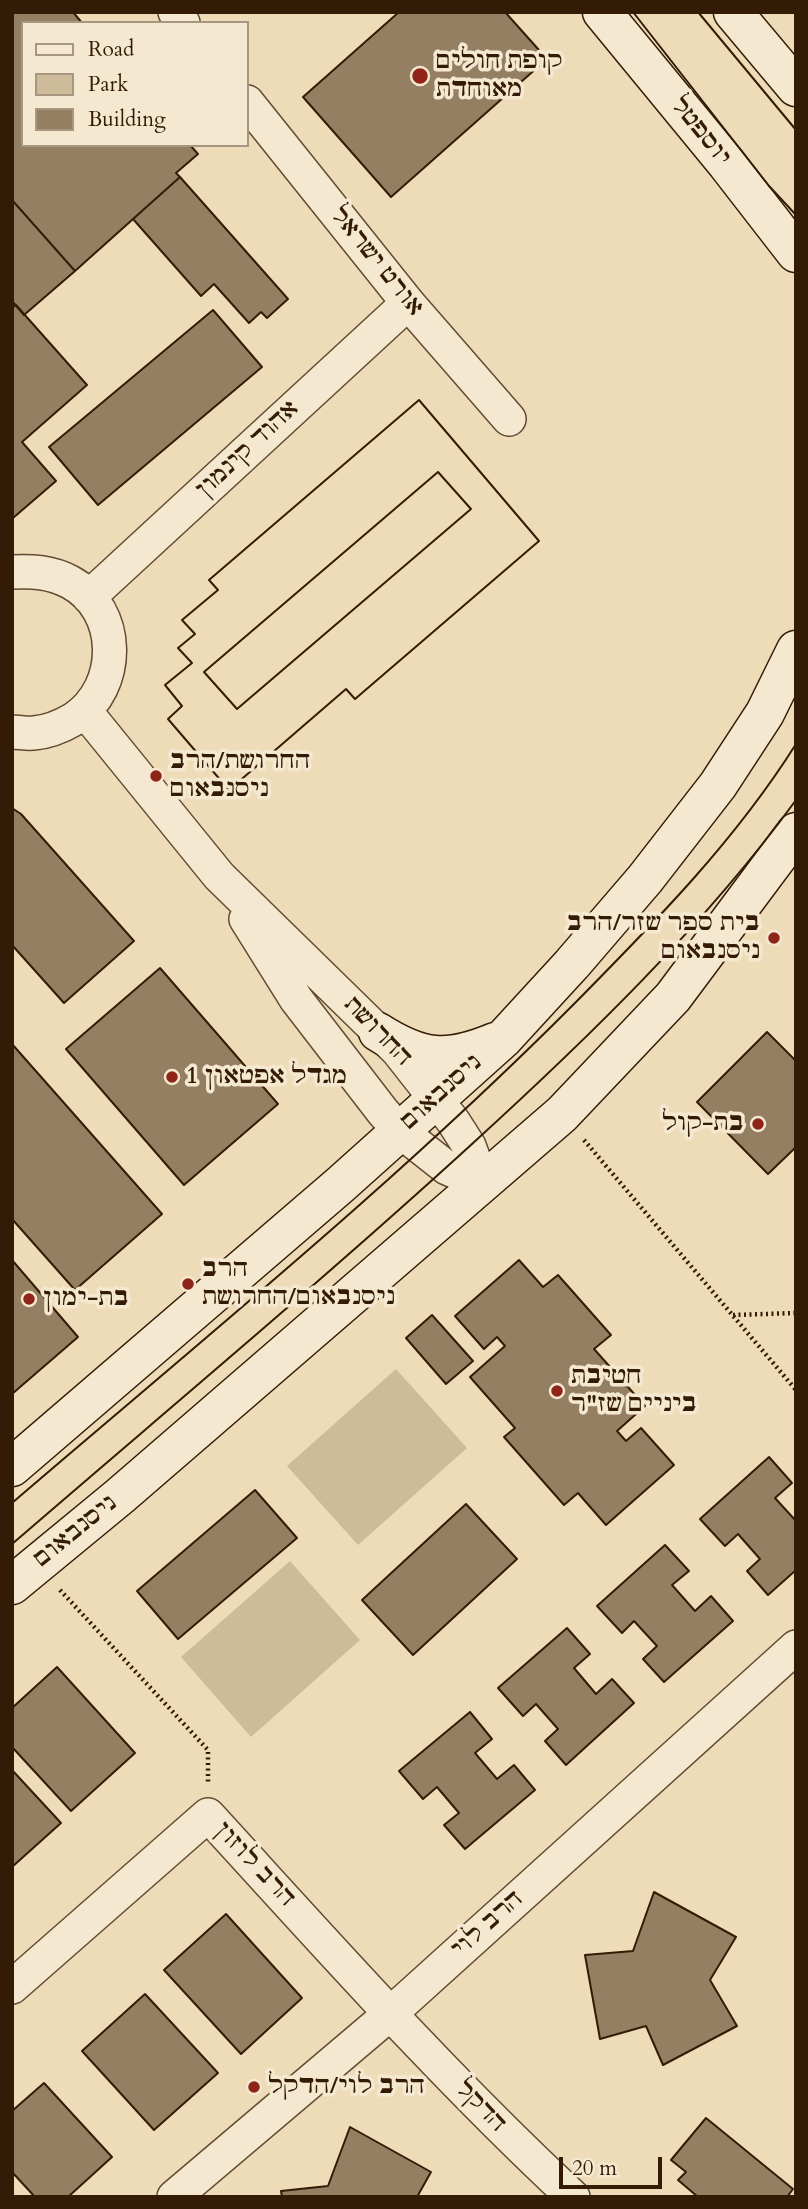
<!DOCTYPE html>
<meta charset="utf-8">
<style>
body{margin:0}
#map{position:relative;width:808px;height:2209px;overflow:hidden;background:#eedcb8;font-family:Cardo,serif}
canvas{display:block}
.frame{position:absolute;inset:0;border:14px solid #341b06;pointer-events:none}
.legend{position:absolute;left:21px;top:21px;width:228px;height:126px;box-sizing:border-box;background:#f4e8d1;border:2px solid #a79680;margin:0;padding:9px 12px;list-style:none;font-size:21px;color:#341b06}
.legend li{display:flex;align-items:center;gap:14px;height:35px}
.legend b{width:35px;border:2px solid #a79680}
.scale{position:absolute;left:559px;top:2157px;width:103px;height:32px;box-sizing:border-box;border:4px solid #341b06;border-top:0;padding-left:9px;font-size:21px;line-height:24px;white-space:nowrap;color:#341b06;-webkit-text-stroke:5px #f4e8d1;paint-order:stroke}
</style>
<div id="map">
<canvas width="808" height="2209"></canvas>
<div class="frame"></div>
<ul class="legend">
<li><b style="height:9px;background:#f4e8d1"></b>Road</li>
<li><b style="height:19px;background:#cebb9a"></b>Park</li>
<li><b style="height:19px;background:#957f63"></b>Building</li>
</ul>
<div class="scale">20 m</div>
</div>
<script>
const ctx = document.querySelector('canvas').getContext('2d');
ctx.lineJoin = 'round';
function paint(path, color) { ctx.fillStyle = color; ctx.fill(path, 'evenodd'); }
function strokePath(path, color, width, dash) { ctx.strokeStyle = color; ctx.lineWidth = width; ctx.lineCap = dash ? 'butt' : 'round'; ctx.setLineDash(dash || []); ctx.stroke(path); }
function write(font, color, halo, rows, align = 'center') {
  ctx.font = font + ' Cardo,"Frank Ruhl Libre",serif'; ctx.lineWidth = 7; ctx.setLineDash([]); ctx.textBaseline = 'middle'; ctx.strokeStyle = halo; ctx.fillStyle = color; for (const [text, x, y, turn = 0] of rows) {
    ctx.save(); ctx.translate(x, y); ctx.rotate((+turn || 0) * Math.PI / 180); ctx.textAlign = isNaN(turn) ? turn : align; if (halo) ctx.strokeText(text, 0, 0); ctx.fillText(text, 0, 0); ctx.restore();
  }
}
paint(new Path2D(`
 M396 1369 467 1448 358 1545 287 1466Z
 M290 1561 360 1640 251 1737 181 1657Z`), '#cebb9a');
const building = new Path2D(`
 M12 12H73L82 23H23V145H190L198 154 176 173 180 177 75 271 12 200Z
 M399 12H505L547 59 391 197 303 97Z
 M180 177 288 299 267 318 261 312 249 323 214 284 201 296 133 219Z
 M12 200 75 271 24 315 12 301Z
 M16 305 87 385 22 442 56 481 13 518 12 308Z
 M213 310 262 367 98 505 49 447Z
 M419 400 539 541 355 699 346 689 229 790 168 719 182 706 165 685 192 663 178 648 195 634 182 620 218 590 209 580ZM438 472 471 509 237 709 204 672Z
 M419 400 539 541 355 699 346 689 229 790 168 719 182 706 165 685 192 663 178 648 195 634 182 620 218 590 209 580Z
 M438 472 471 509 237 709 204 672Z
 M12 808 21 814 134 941 64 1003 12 945Z
 M160 968 278 1104 184 1185 66 1049Z
 M767 1032 796 1061V1147L768 1174 697 1102Z
 M12 1044 162 1214 75 1290 12 1219Z
 M12 1260 78 1337 12 1394Z
 M519 1260 543 1287 558 1275 611 1335 594 1349 645 1406 617 1431 626 1441 641 1428 674 1465 606 1525 578 1493 564 1505 504 1437 515 1428 470 1377 505 1346 497 1337 484 1349 455 1316Z
 M432 1315 473 1361 446 1384 406 1338Z
 M769 1457 792 1483 775 1498 796 1521V1570L768 1595 747 1571 760 1559 738 1534 725 1546 700 1519Z
 M255 1490 297 1538 178 1639 137 1591Z
 M466 1504 517 1559 413 1655 362 1600Z
 M665 1545 689 1571 672 1585 695 1611 711 1596 733 1621 664 1682 643 1659 657 1646 634 1621 622 1633 597 1606Z
 M567 1628 590 1654 574 1668 596 1694 612 1679 634 1703 566 1765 545 1741 558 1729 536 1704 523 1716 498 1688Z
 M57 1667 135 1753 71 1811 12 1747V1708Z
 M470 1712 492 1739 475 1753 497 1779 514 1765 535 1790 465 1849 444 1825 459 1813 437 1787 423 1799 399 1771Z
 M12 1770 61 1823 12 1867Z
 M654 1892 736 1937 710 1980 737 2026 663 2065 646 2026 600 2039 585 1955 633 1951Z
 M226 1914 302 1998 241 2054 164 1970Z
 M145 1994 218 2073 154 2130 82 2051Z
 M44 2083 112 2157 68 2197H35L12 2172V2111Z
 M706 2118 793 2189 787 2197H698L678 2180 686 2172 671 2160Z
 M350 2127 431 2172 417 2197H282L281 2191 328 2186Z`);
paint(building, '#957f63');
strokePath(building, '#341b06', 2);
const street = new Path2D(`
 M175 12 183 23
 M247 102 408 303 509 419
 M12 572C33 571 51 572 70 582 122 610 122 687 74 719 62 726 48 732 34 733 27 734 19 732 12 732
 M89 597 408 303
 M85 711 219 876 398 1051 453 1121 469 1146 483 1184
 M246 919 296 999 383 1112 400 1131 447 1168 483 1184
 M12 1987 208 1815C327 1945 444 2077 573 2197
 M174 2197 391 2013 796 1647`);
const secondary = new Path2D(`
 M602 12 727 164 796 253
 M733 12 796 87
 M378 1032C422 1060 447 1062 495 1042
 M12 1467 340 1185 504 1038 572 964 645 879 718 785 765 713 796 650
 M12 1585 120 1496 562 1114 673 997 796 832`);
strokePath(street, '#624b32', 36);
strokePath(secondary, '#341b06', 41);
strokePath(new Path2D(`
 M584 1140 796 1390
 M733 1315 796 1313
 M60 1590 208 1750V1783`), '#341b06', 4.5, [2, 3.5]);
strokePath(street, '#f4e8d1', 33);
strokePath(secondary, '#f4e8d1', 38);
strokePath(new Path2D(`
 M633 12 769 186 796 215
 M698 12 796 130
 M12 1503C202 1340 398 1181 575 1003 655 922 735 841 796 744
 M12 1544C166 1411 322 1281 472 1144 587 1039 704 926 796 800`), '#341b06', 2);
for (const [x, y, r, color] of [
 [420,76,9,"#8f2418"],
 [156,776,7,"#8f2418"],
 [774,938,7,"#8f2418"],
 [172,1077,7,"#8f2418"],
 [758,1124,7,"#8f2418"],
 [188,1284,7,"#8f2418"],
 [29,1299,7,"#8f2418"],
 [557,1391,7,"#8f2418"],
 [254,2087,7,"#8f2418"]
]) { const dot = new Path2D(); dot.arc(x, y, r, 0, 2 * Math.PI); ctx.fillStyle = color; ctx.fill(dot); strokePath(dot, '#f4e8d1', 2.5); }
write('bold 24px', '#341b06', '#f4e8d1', [
 ["קופת חולים",436,62],
 ["מאוחדת",436,90],
 ["החרושת/הרב",170,762],
 ["ניסנבאום",170,790],
 ["בית ספר שזר/הרב",760,924,"right"],
 ["ניסנבאום",760,952,"right"],
 ["מגדל אפטאון 1",186,1077],
 ["בת-קול",744,1124,"right"],
 ["הרב",202,1270],
 ["ניסנבאום/החרושת",202,1298],
 ["בת-ימון",43,1299],
 ["חטיבת",571,1377],
 ["ביניים שז\"ר",571,1405],
 ["הרב לוי/הדקל",268,2087]
], 'left');
write('24px', '#341b06', '#f4e8d1', [
 ["יוספטל",700,132,51],
 ["אורט ישראל",376,262,51],
 ["אהוד קינמון",248,450,-43],
 ["החרושת",377,1032,46],
 ["ניסנבאום",442,1093,-42],
 ["ניסנבאום",76,1532,-39],
 ["הרב לוזון",254,1865,47],
 ["הרב לוי",488,1925,-42],
 ["הדקל",480,2107,46]
]);
</script>
